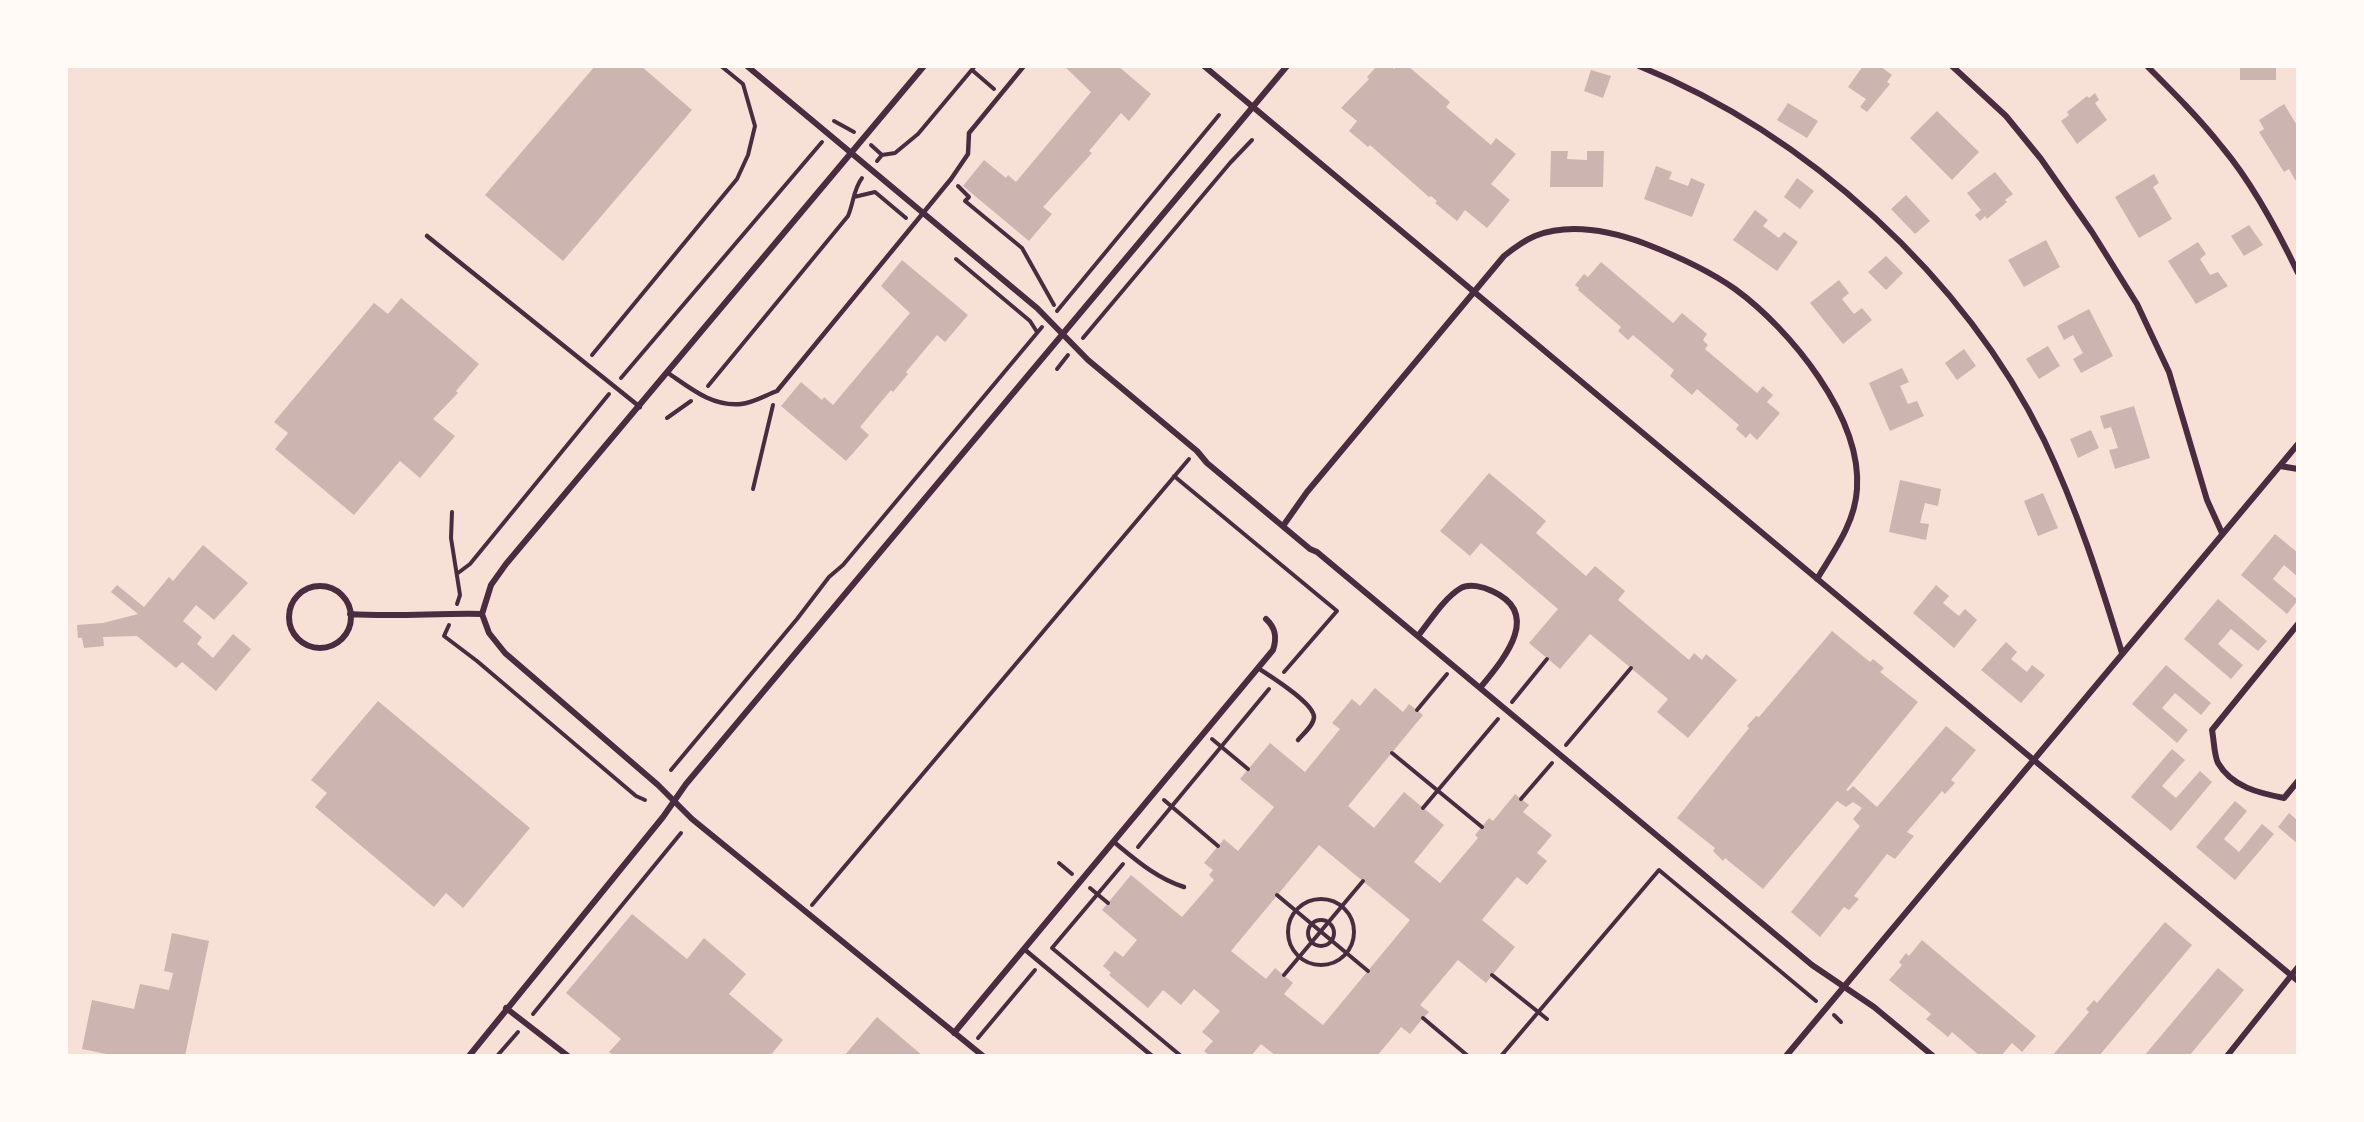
<!DOCTYPE html>
<style>
body{margin:0}
#map{position:relative;width:2364px;height:1122px;overflow:hidden;background:#f7e1d7;font-family:Signika,sans-serif}
canvas{display:block}
.frame{position:absolute;inset:0;border:68px solid #fffaf5;pointer-events:none}
</style>
<div id="map">
<canvas width="2364" height="1122"></canvas>
<div class="frame"></div>
</div>
<script>
const ctx = document.querySelector('canvas').getContext('2d');
ctx.lineJoin = 'round';
function paint(path, color) { ctx.fillStyle = color; ctx.fill(path, 'evenodd'); }
function strokePath(path, color, width, dash) { ctx.strokeStyle = color; ctx.lineWidth = width; ctx.lineCap = dash ? 'butt' : 'round'; ctx.setLineDash(dash || []); ctx.stroke(path); }
paint(new Path2D(`
 M595 66H641L692 110 563 261 485 195Z
 M1064 66H1118L1151 94 1129 121 1121 113 1089 151 1092 153 1043 207 1052 214 1029 241 963 186 984 160 1006 178 1008 175 1016 182 1091 92Z
 M1377 66H1390L1394 69 1397 66H1408L1450 102 1446 107 1491 145 1496 138 1516 154 1491 184 1510 200 1487 228 1465 210 1457 221 1435 203 1437 201 1431 196 1429 197 1370 145 1368 147 1349 131 1357 121 1341 108 1369 79 1367 77Z
 M1863 66H1880L1892 75 1887 82 1890 84 1867 112 1860 107 1866 99 1848 87Z
 M2240 66H2276V80H2240Z
 M1591 70 1611 76 1603 98 1584 91Z
 M2095 93 2099 100 2095 103 2107 120 2077 144 2061 121 2069 115 2067 112 2087 96 2089 98Z
 M1788 103 1818 121 1807 138 1777 120Z
 M2284 104 2298 127V178L2295 180 2289 169 2284 172 2259 132 2264 129 2259 120Z
 M1937 111 1979 152 1952 180 1910 138Z
 M1551 151H1568L1567 159 1587 160V151H1604L1603 187H1550Z
 M1656 166 1672 172 1669 179 1688 186 1691 178 1705 184 1692 217 1644 199Z
 M1995 172 2013 194 2005 200 2007 202 1987 219 1985 216 1980 221 1975 215 1981 210 1967 193Z
 M2154 174 2159 183 2153 187 2172 219 2139 238 2115 197Z
 M1797 178 1814 191 1800 209 1784 197Z
 M1906 195 1930 221 1915 234 1891 209Z
 M1755 210 1768 220 1763 226 1779 238 1784 232 1798 242 1777 271 1733 240Z
 M2249 225 2263 245 2244 256 2231 236Z
 M2046 240 2060 267 2024 287 2008 260Z
 M2198 242 2206 254 2200 259 2210 275 2218 272 2228 286 2196 304 2168 261Z
 M1886 256 1903 273 1886 290 1868 272Z
 M902 260 968 315 945 342 937 335 906 372 908 374 893 392 891 390 860 427 869 435 846 461 781 406 801 382 822 400 824 397 833 405 910 313 881 286Z
 M1601 262 1673 323 1682 313 1707 334 1703 340 1708 345 1705 349 1757 393 1763 386 1773 395 1767 402 1780 413 1757 440 1750 433 1746 438 1736 429 1739 425 1697 389 1692 395 1670 376 1674 370 1633 335 1628 340 1618 331 1621 327 1578 290 1579 288 1575 285 1584 274 1588 277Z
 M1839 280 1849 293 1842 299 1854 314 1862 308 1872 320 1843 344 1810 303Z
 M401 298 479 364 456 391 458 393 433 419 455 436 420 478 400 461 354 515 275 449 288 433 274 422 374 303 388 314Z
 M2089 309 2113 356 2081 373 2073 359 2083 353 2073 335 2064 340 2057 326Z
 M2048 346 2060 366 2039 379 2026 359Z
 M1964 349 1976 366 1957 380 1945 363Z
 M1902 368 1909 382 1900 386 1908 404 1917 401 1924 416 1890 431 1869 383Z
 M2134 406 2150 458 2115 469 2109 450 2118 448 2111 427 2104 429 2100 416Z
 M2091 430 2099 448 2078 458 2070 439Z
 M1489 473 1546 521 1536 533 1586 576 1595 566 1625 591 1618 600 1689 660 1694 653 1702 660 1706 654 1737 680 1688 738 1657 712 1668 699 1590 634 1560 669 1529 643 1558 609 1481 543 1470 556 1440 531Z
 M1900 480 1941 489 1938 506 1925 503 1920 523 1929 524 1926 540 1889 532Z
 M2043 493 2058 528 2038 536 2024 501Z
 M2275 534 2298 553V577L2284 565 2273 579 2298 600 2287 614 2241 575Z
 M203 545 248 583 214 620 196 605 183 621 202 637 197 644 213 658 233 634 251 649 216 691 182 662 176 668 137 636 103 637 104 646 84 648 82 638H78L77 625 103 623 138 614 111 592 117 585 144 607 169 577 173 581Z
 M1936 585 1949 596 1943 603 1959 616 1965 609 1977 620 1954 648 1913 613Z
 M2218 599 2267 641 2258 651 2231 629 2218 644 2243 665 2231 679 2184 639Z
 M1832 631 1870 662 1873 659 1884 668 1880 672 1918 702 1846 790 1848 791 1853 786 1877 807 1946 726 1976 750 1951 780 1955 783 1945 794 1942 791 1907 832 1914 836 1895 859 1887 854 1854 896 1859 899 1849 910 1844 907 1820 937 1791 912 1860 826 1853 819 1862 808 1853 802 1846 807 1837 801 1763 889 1725 858 1723 861 1713 851 1715 848 1677 818 1749 728 1747 726 1756 716 1759 717Z
 M2006 642 2017 652 2011 659 2027 672 2032 665 2045 675 2021 703 1981 670Z
 M2166 665 2211 703 2201 715 2175 693 2162 708 2188 730 2177 743 2132 704Z
 M1375 688 1403 712 1409 704 1423 715 1348 806 1374 828 1404 792 1444 825 1414 862 1440 883 1478 838 1475 835 1489 818 1493 821 1515 794 1529 805 1523 812 1552 835 1537 853 1547 861 1527 885 1517 877 1482 920 1515 947 1486 983 1458 960 1420 1005 1429 1012 1423 1018 1410 1034 1401 1027 1377 1056H1276L1261 1044 1251 1056H1210L1204 1051 1213 1041 1202 1032 1220 1011 1194 989 1181 1005 1163 990 1148 1008 1109 975 1111 973 1103 966 1115 951 1123 957 1137 940 1102 910 1131 875 1182 917 1214 880 1209 875 1213 870 1204 863 1224 839 1238 851 1274 807 1240 779 1270 743 1305 772 1340 729 1332 723 1352 699 1360 706ZM1319 845 1410 920 1323 1025 1284 994 1293 983 1275 968 1266 979 1231 951Z
 M378 701 530 828 463 908 446 893 434 907 315 807 327 793 311 780Z
 M2172 749 2185 760 2162 786 2176 798 2200 771 2212 782 2171 831 2131 797Z
 M2235 801 2247 811 2224 839 2239 852 2262 824 2274 834 2235 880 2196 847Z
 M2289 813 2298 821V844L2278 827Z
 M632 914 687 959 704 938 746 974 729 994 783 1040 770 1056H614L609 1052 621 1039 566 993Z
 M2165 922 2192 945 2099 1056H2052L2089 1012 2086 1009 2094 1000 2097 1003Z
 M172 933 209 941 185 1056H116L82 1049 92 1000 134 1009 140 984 169 990 173 973 164 971Z
 M1922 940 2036 1036 2022 1052 2012 1043 2001 1056H1980L1952 1032 1948 1037 1926 1019 1931 1014 1889 980 1902 965 1899 962 1906 953 1909 956Z
 M2218 968 2244 990 2189 1056H2144Z
 M877 1017 923 1056H844Z`), '#ccb4b1');
strokePath(new Path2D(`
 M972 70 994 89
 M834 121 854 132
 M871 145 882 155
 M877 161 882 155 895 153 918 134 975 66
 M958 186 969 197 965 201 1022 248 1054 305
 M854 197 875 192 906 218
 M956 259 1030 321 1037 332
 M1057 311 1219 115
 M1083 338 1230 163 1252 140
 M592 355 737 179 748 155 755 126 743 84 721 66
 M1057 369 1068 355
 M621 378 822 142
 M708 386 848 216C854 202 853 190 862 178
 M667 418 691 401
 M1174 476 1337 611 1284 672
 M753 489 773 405
 M452 512 451 538 460 595 457 604
 M458 573 470 564 609 394
 M449 625 444 636 477 661 636 796 645 800
 M1512 702 1547 659
 M1417 710 1447 674
 M1212 739 1248 769
 M1566 745 1631 668
 M1392 753 1482 827
 M671 770 797 619 829 577 843 565 1042 327
 M1521 799 1552 763
 M1164 800 1218 846
 M1423 808 1498 719
 M1138 847 1269 689
 M1059 863 1072 874
 M1123 864 1052 948 1181 1056
 M1090 888 1108 903
 M1277 895 1368 971
 M1288 932a33 33 0 1 1 66 0a33 33 0 1 1-66 0Z
 M812 905 1189 459
 M1308 933a13 13 0 1 1 26 0a13 13 0 1 1-26 0Z
 M1284 975 1363 881
 M1492 975 1547 1019
 M533 1014 681 833
 M1834 1015 1841 1022
 M1423 1018 1468 1056
 M978 1038 1035 970
 M497 1056 518 1032
 M1501 1056 1659 870 1816 1001`), '#4a2c40', 4);
strokePath(new Path2D(`
 M427 236 640 407
 M668 373C690 388 712 407 741 404 753 403 766 395 777 391L951 179 968 154 969 133 1024 66
 M1258 668C1270 676 1314 703 1314 717 1314 725 1303 734 1298 740
 M1114 842C1136 860 1156 878 1184 887
 M1024 949 1152 1056`), '#4a2c40', 4.5);
strokePath(new Path2D(`
 M747 66 1037 308 1088 360 1197 451 1207 463 1310 549 1317 552 1812 965 1874 1007 1933 1056
 M1204 66 2298 981
 M1639 66C1807 134 1964 277 2044 440 2077 509 2100 581 2122 653
 M1952 66 2006 116 2041 159 2092 232 2137 304 2169 372 2207 500 2222 533
 M2147 66C2173 92 2199 118 2222 147 2253 184 2277 229 2298 273
 M2280 466 2298 469
 M1283 526 1307 492 1504 256C1514 248 1523 241 1535 236 1571 222 1611 231 1646 244 1677 256 1708 270 1735 289 1790 329 1862 417 1857 489 1855 523 1834 551 1817 579
 M289 617a31 31 0 1 1 62 0a31 31 0 1 1-62 0Z
 M350 614C394 617 438 613 482 614
 M482 614 491 585 506 564 924 66
 M482 614 489 633 505 653 658 785 692 819 983 1056
 M2298 624 2212 730C2214 740 2214 755 2218 763 2232 787 2259 793 2284 798L2298 781
 M1418 636C1430 621 1444 598 1461 588 1469 583 1484 587 1492 591 1544 614 1502 661 1480 688
 M506 1008 568 1056
 M954 1033 1273 650C1277 638 1276 628 1266 619
 M469 1056 663 817 686 784 1287 66
 M1786 1056 2298 444
 M2227 1056 2298 967`), '#4a2c40', 6);
</script>
